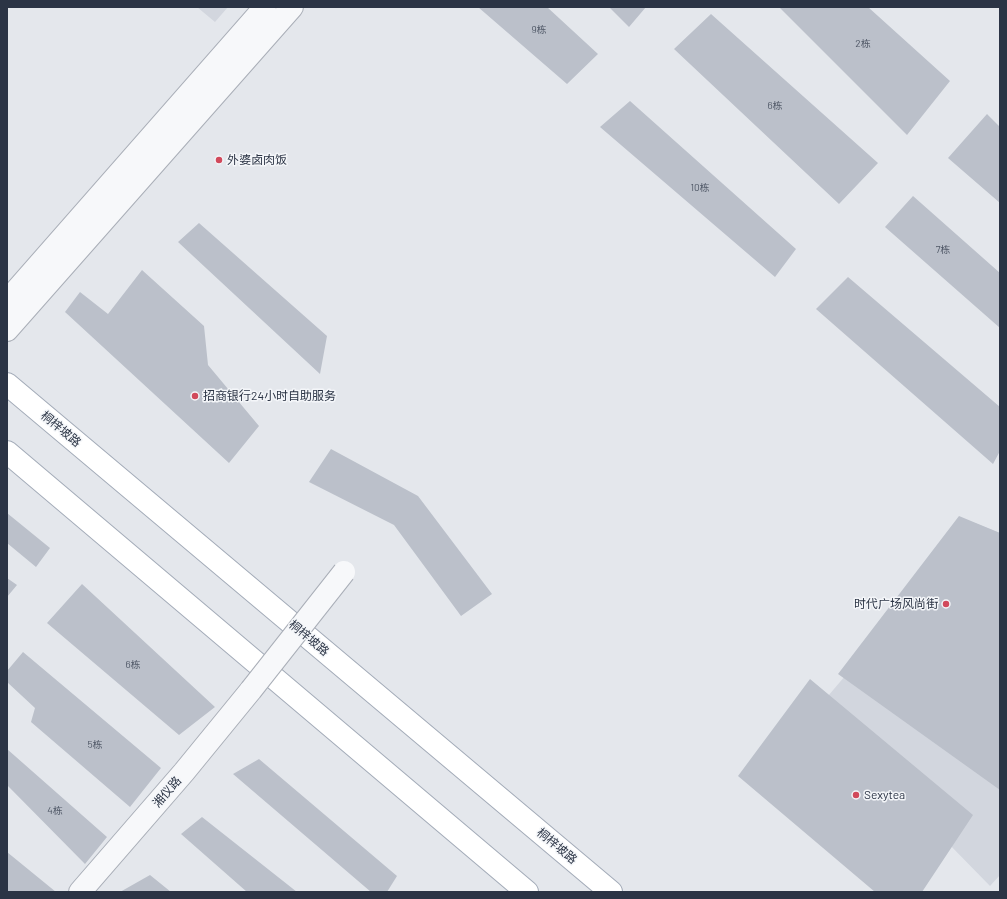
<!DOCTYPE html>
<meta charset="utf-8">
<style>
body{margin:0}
#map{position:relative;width:1007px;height:899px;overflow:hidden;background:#e4e7ec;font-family:Barlow,sans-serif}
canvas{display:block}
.frame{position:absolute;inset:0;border:8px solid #2b3445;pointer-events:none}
</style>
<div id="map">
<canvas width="1007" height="899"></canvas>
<div class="frame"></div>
</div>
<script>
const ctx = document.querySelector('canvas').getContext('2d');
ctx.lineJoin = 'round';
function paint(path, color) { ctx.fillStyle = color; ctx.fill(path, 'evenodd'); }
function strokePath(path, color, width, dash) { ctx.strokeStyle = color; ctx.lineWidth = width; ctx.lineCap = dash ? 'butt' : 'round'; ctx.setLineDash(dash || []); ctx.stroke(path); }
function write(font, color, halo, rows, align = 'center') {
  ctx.font = font + ' Barlow,"Noto Sans SC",sans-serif'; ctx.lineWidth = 3; ctx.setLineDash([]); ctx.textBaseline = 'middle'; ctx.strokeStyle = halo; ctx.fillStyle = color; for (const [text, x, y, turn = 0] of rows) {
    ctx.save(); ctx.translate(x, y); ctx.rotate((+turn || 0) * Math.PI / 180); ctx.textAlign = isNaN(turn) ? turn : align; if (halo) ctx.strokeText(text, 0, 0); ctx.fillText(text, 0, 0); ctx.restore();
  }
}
paint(new Path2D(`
 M197 7H228L215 22Z
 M975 523 1000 533V875L990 886 817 709Z`), '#d2d6de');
paint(new Path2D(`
 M478 7H547L598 54 567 84Z
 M609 7H646L629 27Z
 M779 7H868L950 81 907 135Z
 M711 14 878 163 839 204 674 49Z
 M630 101 796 249 775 277 600 127Z
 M987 114 1000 127V203L948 158Z
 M913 196 1000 273V328L885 227Z
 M199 223 327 336 320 374 178 242Z
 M142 270 204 326 208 365 259 426 229 463 65 312 80 292 108 314Z
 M848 277 1000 407V451L993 464 816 309Z
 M331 449 418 496 492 594 461 616 394 525 309 482Z
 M7 513 50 548 36 567 7 543Z
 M959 516 1000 533V790L838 674Z
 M7 578 17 585 7 597Z
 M82 584 215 707 179 735 47 623Z
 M23 652 161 768 130 807 31 722 35 708 7 682V671Z
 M810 679 973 815 922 892H875L738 776Z
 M7 749 107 837 85 864 7 785Z
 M259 759 397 876 387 892H371L233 774Z
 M202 817 297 892H247L181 834Z
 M7 852 56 892H7Z
 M150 875 171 892H120Z`), '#bbc0ca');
const minor = new Path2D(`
 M80 892 184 772 251 690`);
const tertiary = new Path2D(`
 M7 301 265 7
 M7 330 292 7`);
const primary = new Path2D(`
 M7 384 611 892
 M7 452 527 892`);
strokePath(minor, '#a9aeb7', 24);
strokePath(tertiary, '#a9aeb7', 24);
strokePath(primary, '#a3abb8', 24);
strokePath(minor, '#f7f8fa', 22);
strokePath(tertiary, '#f7f8fa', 22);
strokePath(primary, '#fff', 22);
const minorBridge = new Path2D(`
 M251 690 344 572`);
strokePath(minorBridge, '#a9aeb7', 24, []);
strokePath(minorBridge, '#f7f8fa', 22);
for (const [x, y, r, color] of [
 [219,160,4,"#d1495b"],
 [195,396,4,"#d1495b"],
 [946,604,4,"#d1495b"],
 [856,795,4,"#d1495b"]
]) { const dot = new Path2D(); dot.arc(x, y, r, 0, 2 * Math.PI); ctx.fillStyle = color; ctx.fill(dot); strokePath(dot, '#f4f6f9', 1.5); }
write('10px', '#4f5766', null, [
 ["9栋",539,30],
 ["2栋",863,44],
 ["6栋",775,106],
 ["10栋",700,188],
 ["7栋",943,250],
 ["6栋",133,665],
 ["5栋",95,745],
 ["4栋",55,811]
]);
write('12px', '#2b3445', '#f4f6f9', [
 ["外婆卤肉饭",227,160],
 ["招商银行24小时自助服务",203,396],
 ["时代广场风尚街",938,604,"right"],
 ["Sexytea",864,795]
], 'left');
write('12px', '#2b3445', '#f4f6f9', [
 ["桐梓坡路",61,429,40],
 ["桐梓坡路",309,638,40],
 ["湘仪路",167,792,-49],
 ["桐梓坡路",557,846,40]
]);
</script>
